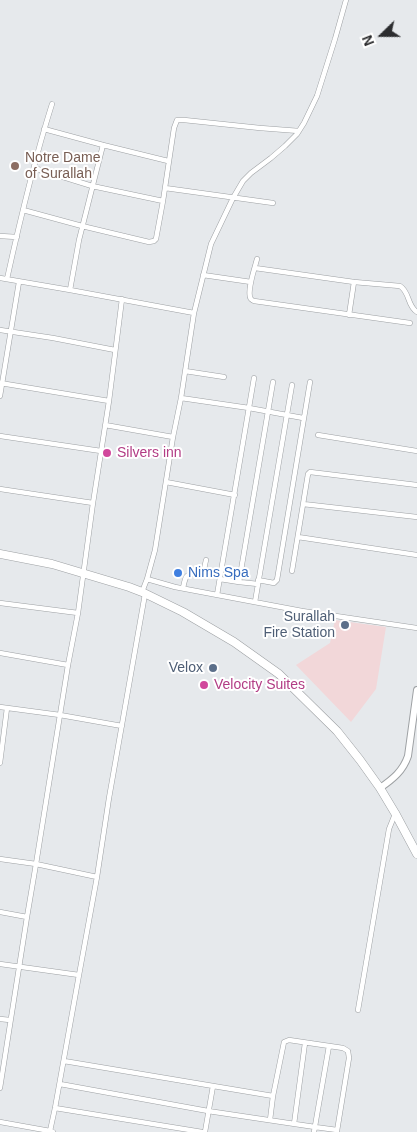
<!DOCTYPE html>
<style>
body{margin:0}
#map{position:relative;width:417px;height:1132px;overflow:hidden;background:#e6e9ec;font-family:Arial,sans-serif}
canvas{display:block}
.north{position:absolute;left:357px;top:10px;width:50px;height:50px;-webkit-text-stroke:4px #fff;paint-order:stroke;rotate:248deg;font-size:14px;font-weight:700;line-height:20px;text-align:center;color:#2c2d2f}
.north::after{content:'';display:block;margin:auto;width:18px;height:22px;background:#2c2d2f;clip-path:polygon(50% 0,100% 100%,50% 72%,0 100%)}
</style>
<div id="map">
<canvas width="417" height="1132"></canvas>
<div class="north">N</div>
</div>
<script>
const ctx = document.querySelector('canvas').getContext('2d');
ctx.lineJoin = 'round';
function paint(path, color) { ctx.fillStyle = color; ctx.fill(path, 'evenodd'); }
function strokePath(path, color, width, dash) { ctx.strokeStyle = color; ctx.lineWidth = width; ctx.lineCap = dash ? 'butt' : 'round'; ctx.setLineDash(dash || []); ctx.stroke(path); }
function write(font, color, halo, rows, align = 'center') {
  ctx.font = font + ' Arial,sans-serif'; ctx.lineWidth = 4; ctx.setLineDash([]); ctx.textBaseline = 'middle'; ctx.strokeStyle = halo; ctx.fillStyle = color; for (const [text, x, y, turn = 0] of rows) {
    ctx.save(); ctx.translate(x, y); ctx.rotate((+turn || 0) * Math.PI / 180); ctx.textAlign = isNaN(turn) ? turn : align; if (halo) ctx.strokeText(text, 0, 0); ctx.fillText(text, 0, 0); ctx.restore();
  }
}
paint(new Path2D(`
 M335 620 386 627 376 689 351 722 296 665 330 643Z`), '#f2d7d9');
const street = new Path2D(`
 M44 129 103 145 168 161
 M34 168 92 186 163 201
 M165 188 273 203
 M23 210 82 226 149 242 154 241 156 239 163 201 174 128 177 120H184L260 128 299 131
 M0 236 17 237
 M257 259C255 267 246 293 251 299 252 300 253 301 254 301L410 323
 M255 268 354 282 400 286C410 292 407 306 417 312
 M203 275 251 282
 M0 278 70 290 194 313
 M7 279C20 220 34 161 52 104
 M70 290 79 240 103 145
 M349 315 354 282
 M0 330 53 338 115 350
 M185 371 224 377
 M0 383 109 401
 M0 396 19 282
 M181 398 249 408 303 418
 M105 425 173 437
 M318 435 417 451
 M0 436 101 451
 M166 482 235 495
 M0 489 93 503
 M303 504 417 517
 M298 537 417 555
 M292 571 308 474 310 472 417 485
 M147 579 175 587 302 611 417 628
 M220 579 239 582
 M258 580 274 583 277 580 310 382
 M258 584 239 582 273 382
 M183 588C186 574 186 573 201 575L203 574 206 560
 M142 592 147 579 155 550 173 437 181 398 194 313 211 244 233 198 243 181 251 173 271 158 285 146 297 134 304 123 317 96 335 39 346 0
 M217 595 254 378
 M255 602 292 385
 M0 603 78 613
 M0 653 68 665
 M0 707 60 715 122 726
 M0 763 7 708
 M0 859 36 864 97 877
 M0 912 27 917
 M0 964 79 975
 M358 1010 389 829 395 814
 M0 1019 10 1020
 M64 1061 273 1096
 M60 1084 208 1111 315 1127 337 1130
 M0 1088 27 917 36 864 68 665 78 613 93 503 109 401 122 299
 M55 1108 202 1132
 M270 1120 273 1096 284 1042 289 1040 343 1048 348 1051 349 1058 337 1131
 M0 1122 50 1131
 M294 1124 305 1043
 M53 1132 50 1131 55 1108 79 975 97 877 109 798 145 594
 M205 1132 213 1086
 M314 1132 329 1046`);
const primary = new Path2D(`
 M380 788C393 779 403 771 408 756L417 690`);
const highway = new Path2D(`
 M0 554 52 564 129 587 142 592 183 612 234 642 279 674 337 731 360 760 380 788 395 813 417 854`);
strokePath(street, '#9da0a3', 5.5);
strokePath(primary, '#9da0a3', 8);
strokePath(highway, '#9da0a3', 9);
strokePath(street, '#fff', 4.5);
strokePath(primary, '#fff', 6);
strokePath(highway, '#fff', 8);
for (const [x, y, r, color] of [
 [15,166,5,"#8d6e63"],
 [107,453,5,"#d1479c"],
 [178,573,5,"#3f7fe0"],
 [345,625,5,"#5c6f8a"],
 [213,668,5,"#5c6f8a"],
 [204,685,5,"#d1479c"]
]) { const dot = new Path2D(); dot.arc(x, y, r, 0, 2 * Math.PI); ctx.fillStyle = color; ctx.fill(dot); strokePath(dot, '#fff', 2); }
write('14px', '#785e54', '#fff', [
 ["Notre Dame",25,158],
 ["of Surallah",25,174]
], 'left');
write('14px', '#b23c85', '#fff', [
 ["Silvers inn",117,453],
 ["Velocity Suites",214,685]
], 'left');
write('14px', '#366cbe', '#fff', [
 ["Nims Spa",188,573]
], 'left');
write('14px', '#4e5e75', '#fff', [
 ["Surallah",335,617],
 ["Fire Station",335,633],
 ["Velox",203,668]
], 'right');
</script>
